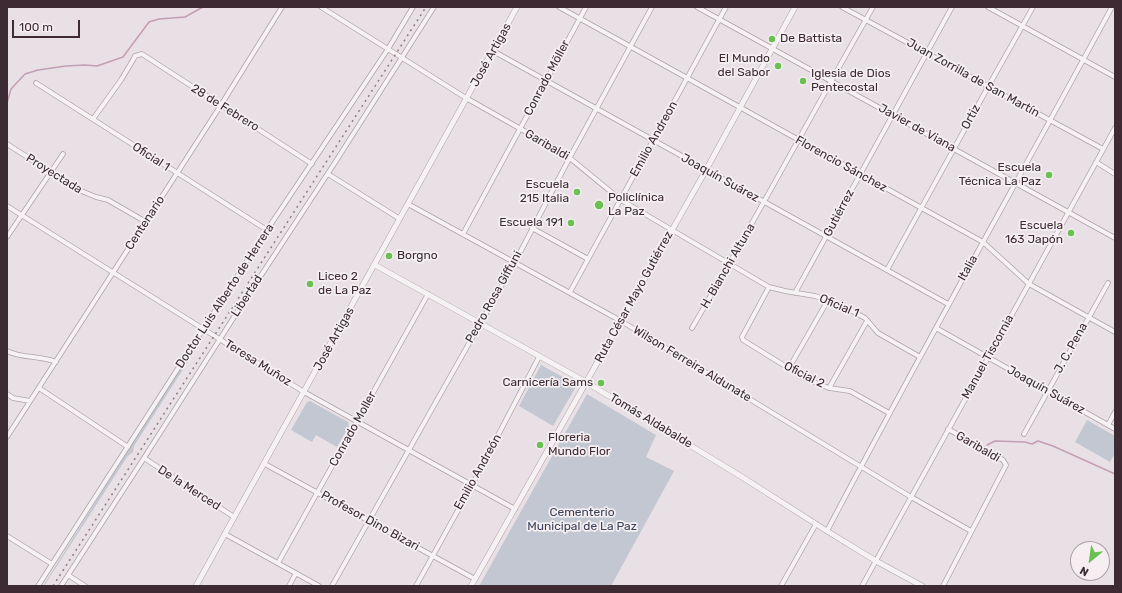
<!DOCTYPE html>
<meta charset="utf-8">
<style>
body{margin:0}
#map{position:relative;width:1122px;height:593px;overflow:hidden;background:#e8e0e4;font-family:Rubik,sans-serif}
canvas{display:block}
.frame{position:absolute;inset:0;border:8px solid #3d2a33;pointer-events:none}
.north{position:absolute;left:1070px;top:541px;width:40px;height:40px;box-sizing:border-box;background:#f5eff2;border:1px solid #aba0a6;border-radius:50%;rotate:209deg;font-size:11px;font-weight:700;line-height:16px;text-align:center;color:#3d2a33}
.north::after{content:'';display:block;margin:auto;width:14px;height:18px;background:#6bc150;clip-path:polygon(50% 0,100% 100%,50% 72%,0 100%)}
.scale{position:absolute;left:12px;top:20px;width:68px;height:18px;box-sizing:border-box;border:2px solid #3d2a33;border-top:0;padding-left:5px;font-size:12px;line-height:14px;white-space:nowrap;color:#3d2a33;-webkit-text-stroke:3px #f5eff2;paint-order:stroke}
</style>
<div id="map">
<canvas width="1122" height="593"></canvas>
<div class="frame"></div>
<div class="north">N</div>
<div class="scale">100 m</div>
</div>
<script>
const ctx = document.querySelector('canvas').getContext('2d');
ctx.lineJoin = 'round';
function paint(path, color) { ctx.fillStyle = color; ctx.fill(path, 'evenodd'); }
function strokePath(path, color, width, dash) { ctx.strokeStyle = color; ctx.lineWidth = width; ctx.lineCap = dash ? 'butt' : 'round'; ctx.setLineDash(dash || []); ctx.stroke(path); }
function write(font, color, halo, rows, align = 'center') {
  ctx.font = font + ' Rubik,sans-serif'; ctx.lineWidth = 3.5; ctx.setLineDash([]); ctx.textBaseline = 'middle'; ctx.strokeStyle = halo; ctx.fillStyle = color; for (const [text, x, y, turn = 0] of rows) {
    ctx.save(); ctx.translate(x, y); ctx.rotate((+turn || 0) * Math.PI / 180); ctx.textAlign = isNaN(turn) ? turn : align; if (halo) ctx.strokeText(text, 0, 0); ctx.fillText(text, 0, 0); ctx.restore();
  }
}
paint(new Path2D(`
 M198 341V344L196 349 134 446 133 452 127 457 44 586H43L196 342Z
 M541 365 577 385 553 426 519 406Z
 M587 394 656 435 646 457 674 471 611 586H479Z
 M310 401 348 422 349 426 337 447 316 435 312 442 291 430 307 402Z
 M1087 420 1115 436V453L1110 462 1075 442Z`), '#c2c7d1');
strokePath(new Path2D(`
 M7 103 11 89 25 74 38 70 66 66 85 65 97 66 123 57 149 22 159 19 185 17 203 7
 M987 445 995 441 1025 442 1032 444 1038 441 1053 446 1115 474`), '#c49eb4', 1.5);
const minor = new Path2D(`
 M321 7 466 98 565 154 621 200 769 287 785 291 815 296 839 304 865 318 878 333 920 357
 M559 7 983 242 1029 284 1115 332
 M697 7 1115 238
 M842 7 1103 149
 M988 7 1115 77
 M493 51 948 304
 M36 83 267 230
 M93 119 121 80 133 60 135 56 142 54 312 164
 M7 144 79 190 96 197 108 200 146 222
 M1096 162 1115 174
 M328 174 400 219
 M408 204 621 321 911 497 971 531
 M7 206 304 392 515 509
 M532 228 588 259
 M463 234 586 7
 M7 237 63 154
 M887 270 988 87 1033 7
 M769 287 742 337 743 340 806 379 829 388 850 391 889 413
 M570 292 726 7
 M795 293 952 7
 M692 328C754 222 812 114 873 7
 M936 328 1115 429
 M7 351C23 359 40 355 56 362
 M789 368 828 300
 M39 388 128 447
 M829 388 867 321
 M7 394 13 398 30 401
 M1108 425 1115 412
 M1024 434 1108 283
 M7 437 221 105 282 7
 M144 458 234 517
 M265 464 475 579
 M827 531C919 355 1017 182 1112 7
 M225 534 319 586
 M7 536 52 564
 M278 563 428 294
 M68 575 85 586
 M38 586 267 230 388 49 413 7
 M61 586 144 458 241 306 336 161 434 7
 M289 586 296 573
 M332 586 515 262 570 157 652 7
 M416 586 472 485 539 357
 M781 586 816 524
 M862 586 1115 128
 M943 586 1006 465 1003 460 948 429`);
const tertiary = new Path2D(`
 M375 265 586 382 742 477 827 531 876 561 922 586
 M196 586 517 7
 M471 586 706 170 795 7`);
strokePath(minor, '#aea2a8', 5.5);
strokePath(tertiary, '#aea2a8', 6);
strokePath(minor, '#f6f2f4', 4);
strokePath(tertiary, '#f6f2f4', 5);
strokePath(new Path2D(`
 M53 586 426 7`), '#907b84', 1.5, [2, 4]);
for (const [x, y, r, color] of [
 [772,39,4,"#6bc150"],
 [778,66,4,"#6bc150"],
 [803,81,4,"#6bc150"],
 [1049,175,4,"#6bc150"],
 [577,192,4,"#6bc150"],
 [599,205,5,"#6bc150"],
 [571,223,4,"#6bc150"],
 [1071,233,4,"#6bc150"],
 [389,256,4,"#6bc150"],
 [310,284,4,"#6bc150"],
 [601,383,4,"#6bc150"],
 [540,445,4,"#6bc150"]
]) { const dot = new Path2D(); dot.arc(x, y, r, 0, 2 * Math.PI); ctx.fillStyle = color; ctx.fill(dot); strokePath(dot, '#f5eff2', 1.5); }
write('12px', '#3d2a33', '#f5eff2', [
 ["De Battista",780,39],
 ["El Mundo",770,59,"right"],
 ["del Sabor",770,73,"right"],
 ["Iglesia de Dios",811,74],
 ["Pentecostal",811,88],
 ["Escuela",1041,168,"right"],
 ["Técnica La Paz",1041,182,"right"],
 ["Escuela",569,185,"right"],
 ["215 Italia",569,199,"right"],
 ["Policlínica",608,198],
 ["La Paz",608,212],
 ["Escuela 191",563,223,"right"],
 ["Escuela",1063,226,"right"],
 ["163 Japón",1063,240,"right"],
 ["Borgno",397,256],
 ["Liceo 2",318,277],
 ["de La Paz",318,291],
 ["Carnicería Sams",593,383,"right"],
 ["Floreria",548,438],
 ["Mundo Flor",548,452]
], 'left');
write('12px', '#3d2a33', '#f5eff2', [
 ["José Artigas",491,55,-61],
 ["Conrado Möller",547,78,-62],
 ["Juan Zorrilla de San Martín",973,78,29],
 ["28 de Febrero",225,108,32],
 ["Ortiz",971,117,-61],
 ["Javier de Viana",917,128,29],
 ["Emilio Andreon",654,139,-61],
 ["Garibaldi",547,145,30],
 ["Oficial 1",151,157,33],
 ["Florencio Sánchez",841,164,29],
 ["Proyectada",54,174,32],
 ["Joaquín Suárez",720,178,29],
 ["Gutiérrez",839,213,-62],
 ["Centenario",145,223,-57],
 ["H. Bianchi Altuna",728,266,-60],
 ["Italia",968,268,-61],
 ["Doctor Luis Alberto de Herrera",225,296,-57],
 ["Libertad",247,296,-57],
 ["Pedro Rosa Giffuni",494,297,-61],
 ["Ruta César Mayo Gutiérrez",634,297,-61],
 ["Oficial 1",839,306,23],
 ["José Artigas",334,339,-61],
 ["J. C. Pena",1071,348,-61],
 ["Manuel Tiscornia",988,357,-61],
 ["Teresa Muñoz",258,363,32],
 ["Wilson Ferreira Aldunate",692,364,31],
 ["Oficial 2",804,375,27],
 ["Joaquín Suárez",1046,390,29],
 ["Tomás Aldabalde",651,421,31],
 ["Conrado Moller",353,429,-61],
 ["Garibaldi",978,447,30],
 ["Emilio Andreón",478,472,-61],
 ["De la Merced",189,488,33],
 ["Profesor Dino Bizari",370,521,29]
]);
write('12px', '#394158', '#f5eff2', [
 ["Cementerio",582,513],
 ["Municipal de La Paz",582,527]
]);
</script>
